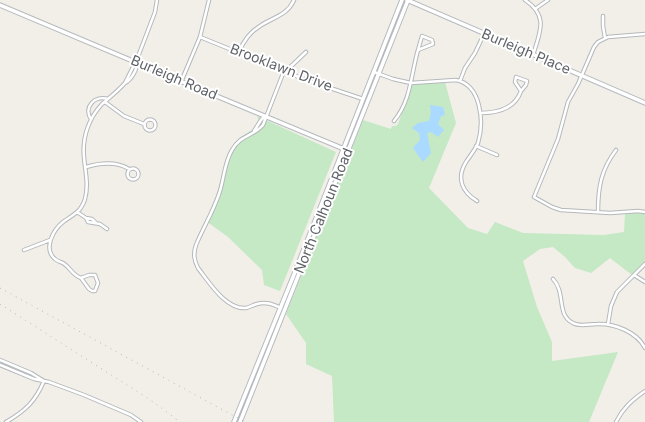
<!DOCTYPE html>
<style>
body{margin:0}
canvas{display:block;background:#f1efe8}
</style>
<canvas width="645" height="422"></canvas>
<script>
const ctx = document.querySelector('canvas').getContext('2d');
ctx.lineJoin = 'round';
function paint(path, color) { ctx.fillStyle = color; ctx.fill(path, 'evenodd'); }
function strokePath(path, color, width, dash) { ctx.strokeStyle = color; ctx.lineWidth = width; ctx.lineCap = dash ? 'butt' : 'round'; ctx.setLineDash(dash || []); ctx.stroke(path); }
function write(font, color, halo, rows, align = 'center') {
  ctx.font = font + ' Inter,sans-serif'; ctx.lineWidth = 4; ctx.setLineDash([]); ctx.textBaseline = 'middle'; ctx.strokeStyle = halo; ctx.fillStyle = color; for (const [text, x, y, turn = 0] of rows) {
    ctx.save(); ctx.translate(x, y); ctx.rotate((+turn || 0) * Math.PI / 180); ctx.textAlign = isNaN(turn) ? turn : align; if (halo) ctx.strokeText(text, 0, 0); ctx.fillText(text, 0, 0); ctx.restore();
  }
}
paint(new Path2D(`
 M445 82 456 123 429 188 468 228 487 234 495 222 523 233 604 235 624 232 625 213 638 212 645 213V261L632 275 610 258 591 273 575 268 565 257 553 247 540 249 523 261 537 307 552 342V361L618 352 589 422H334L332 376 306 364V343L286 314 363 120 391 129 392 126H396L398 124 412 85 414 84Z
 M257 116 336 152 280 291 264 285 262 270 228 237 206 221 218 190 228 153 239 138 252 130 256 127 259 121Z`), '#c5e8c5');
paint(new Path2D(`
 M430 105 443 107 445 115 441 116 438 124 444 130 438 137 431 132 427 133 431 153 423 162 413 148 420 140 419 133 412 128 418 123 429 121 431 113Z`), '#aadaff');
const street = new Path2D(`
 M525 0C549 16 540 32 533 55
 M535 9 548 0
 M603 16V26L605 38
 M645 34 608 37 598 42 594 47 578 84 568 102 558 139 534 197 552 207 561 210 610 213 638 211 645 212
 M422 36 432 40 433 44 418 50Z
 M200 37 306 80 363 99
 M239 52C243 42 250 32 260 26 273 17 287 16 294 0
 M285 72 306 52
 M374 72 393 79 411 83 456 80C482 85 484 123 478 143 475 150 470 156 466 162 456 178 462 192 477 201
 M516 77 527 81 526 85 521 91 515 82Z
 M460 81 465 68 475 53 484 34
 M181 82 200 37 209 0
 M125 83 134 65 136 62 155 12 157 0
 M105 102 124 116 144 124
 M480 113C498 113 515 109 521 91
 M91 119C83 107 95 95 108 99
 M144.5 125a5.5 5.5 0 1 1 11 0a5.5 5.5 0 1 1-11 0Z
 M394 121C411 101 411 74 418 50
 M254 131 261 120 265 116
 M476 146 497 155
 M86 167C100 163 116 161 129 169
 M127.5 174a5.5 5.5 0 1 1 11 0a5.5 5.5 0 1 1-11 0Z
 M77 212 86 218 88 222 100 224 107 229
 M598 212C598 187 601 170 616 150
 M86 218 92 219 96 223
 M24 250 50 240
 M634 275 645 282
 M81 278 89 289 92 291H95L98 283 95 275H89L81 278C72 275 71 268 63 263 61 262 57 261 55 259 43 249 53 230 63 222 68 218 75 215 80 209 82 206 84 203 85 199 89 184 85 171 84 157 82 137 89 118 102 104 110 97 118 91 125 83 131 80 137 70 137 63
 M553 279C566 292 556 315 573 323 580 327 589 324 597 324 614 323 637 332 645 348
 M281 308C274 305 266 301 257 304 253 305 250 307 246 308 226 310 209 282 198 268 194 260 193 254 196 245 203 228 213 212 219 194 224 180 224 163 232 150 240 135 254 136 263 125L284 71
 M608 324 611 306 617 292 645 264
 M0 360 31 373 44 381
 M0 365 34 379 49 382 84 395 131 415 141 422
 M6 422C25 411 35 402 44 381
 M616 422C623 408 632 400 645 391`);
const secondary = new Path2D(`
 M407 0 645 103
 M0 5 173 78 344 149
 M234 422 293 277 402 0
 M240 422 408 0`);
strokePath(street, '#b5b8bc', 4.5);
strokePath(secondary, '#b6babf', 5.5);
strokePath(street, '#fff', 2.5);
strokePath(secondary, '#fff', 3.5);
strokePath(new Path2D(`
 M0 288 245 422
 M0 304 152 401 180 422`), '#b6b7b8', 1, [1, 5]);
write('14px', '#5f6368', '#fff', [
 ["Burleigh Place",526,52,23],
 ["Brooklawn Drive",281,68,21],
 ["Burleigh Road",174,78,23],
 ["North Calhoun Road",324,211,-68]
]);
</script>
